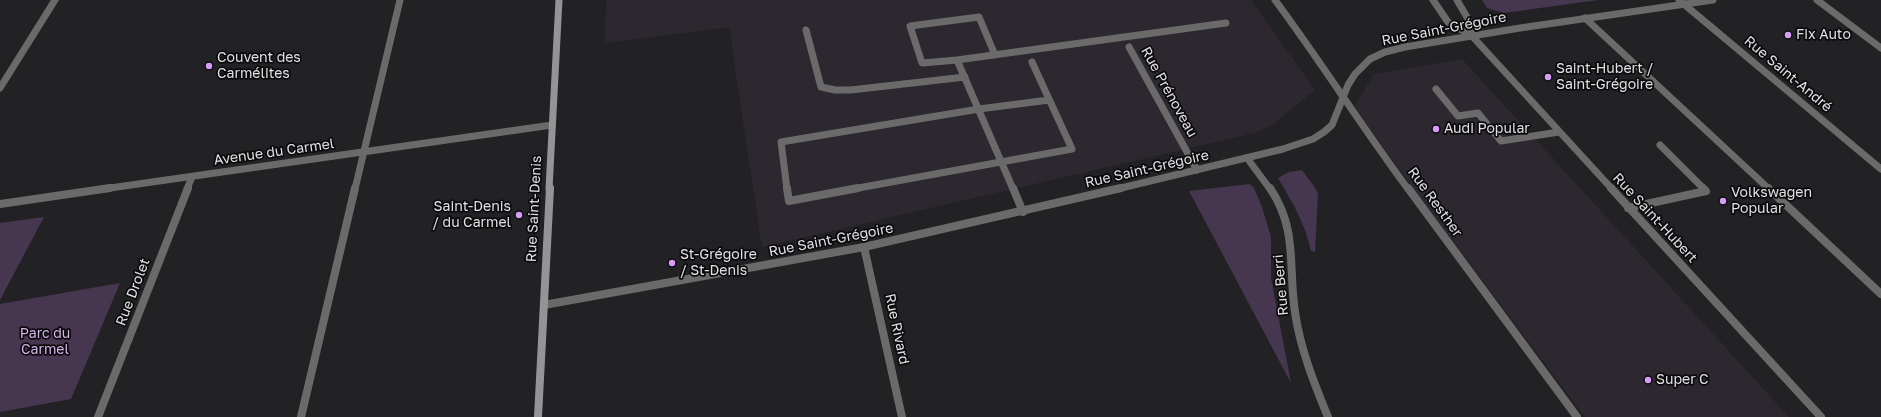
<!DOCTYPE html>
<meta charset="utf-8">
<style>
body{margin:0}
canvas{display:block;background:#222123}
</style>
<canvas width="1881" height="417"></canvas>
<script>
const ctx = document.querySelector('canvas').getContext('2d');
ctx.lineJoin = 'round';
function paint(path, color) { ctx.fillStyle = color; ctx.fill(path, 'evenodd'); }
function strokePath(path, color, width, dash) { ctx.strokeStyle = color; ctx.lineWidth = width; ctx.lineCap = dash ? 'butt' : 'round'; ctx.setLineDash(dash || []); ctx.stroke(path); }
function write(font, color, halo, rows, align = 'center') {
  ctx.font = font + ' "Golos Text",sans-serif'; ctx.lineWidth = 3.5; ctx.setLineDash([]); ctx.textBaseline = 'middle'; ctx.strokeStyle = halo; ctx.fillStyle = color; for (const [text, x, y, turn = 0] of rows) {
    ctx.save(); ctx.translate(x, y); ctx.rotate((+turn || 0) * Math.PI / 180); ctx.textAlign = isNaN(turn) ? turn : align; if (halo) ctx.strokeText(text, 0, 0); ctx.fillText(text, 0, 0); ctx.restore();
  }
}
paint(new Path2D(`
 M606 0H1251L1315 90 1272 125 1255 133 762 247 729 27 605 43Z
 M1462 59 1789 417H1585L1407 180 1354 107 1374 74Z`), '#2d2830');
paint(new Path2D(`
 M1482 0H1598L1504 13 1487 8Z
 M1302 170 1316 189 1318 194 1315 252 1311 251C1304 221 1293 204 1278 178L1289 172Z
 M1250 184 1254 188 1262 207 1271 237V278L1291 383 1189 191Z
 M44 217 0 300V223Z
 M120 283 71 399 0 412V304Z`), '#46364f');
strokePath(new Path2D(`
 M1817 0 1881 48
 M1585 18 1769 189
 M806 30 821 87 835 90H851L965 77
 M1129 47 1197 170
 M957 60 922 63 910 26 979 17 995 55
 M1436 89 1458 116 1478 113 1501 141 1559 132
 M1660 145 1704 189
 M355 189 400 0
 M787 189 781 142 979 109 1049 100
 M853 189 1072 149 1032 62
 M1013 189 957 60 1226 23`), '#6b6a6b', 7);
strokePath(new Path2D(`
 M787 188 789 201 858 188
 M1013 188 1023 212
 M1768 188 1881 294
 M1628 208 1706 191 1703 188
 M301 417 355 188`), '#6b6a6b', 8);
strokePath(new Path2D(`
 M1275 0C1321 62 1362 127 1408 189
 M1679 0 1881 169
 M0 88 55 0
 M1247 158 1270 189
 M103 189 552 125
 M187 189 192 177`), '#6b6a6b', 7);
strokePath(new Path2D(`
 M1270 188C1298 230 1288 265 1295 312 1300 348 1314 383 1328 417
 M1408 188 1577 417
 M0 204 110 188
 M864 247 902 417
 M98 417 188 188`), '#6b6a6b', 8);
strokePath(new Path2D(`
 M1433 0 1448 22 1472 36 1612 189
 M1457 0 1468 19 1472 36
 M1117 189 1283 149 1313 139 1324 132 1332 125 1348 85 1355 74 1370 59 1385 52 1405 47 1520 28 1713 0`), '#6b6a6b', 7);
strokePath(new Path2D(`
 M1611 188 1821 417
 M544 305 864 247 1121 188`), '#6b6a6b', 8);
strokePath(new Path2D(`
 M549 189 559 0`), '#959395', 7);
strokePath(new Path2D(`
 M538 417 550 188`), '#959395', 8);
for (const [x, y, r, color] of [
 [1788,35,4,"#d79bf9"],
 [209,66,4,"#d79bf9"],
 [1548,77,4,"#d79bf9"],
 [1436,129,4,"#d79bf9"],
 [1723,201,4,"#d79bf9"],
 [519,215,4,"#d79bf9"],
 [672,263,4,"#d79bf9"],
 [1648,380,4,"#d79bf9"]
]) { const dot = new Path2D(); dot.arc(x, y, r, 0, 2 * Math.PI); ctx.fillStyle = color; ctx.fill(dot); strokePath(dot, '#0b0a0c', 1.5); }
write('14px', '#e1e0e2', '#0b0a0c', [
 ["Rue Saint-Grégoire",1444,29,-11],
 ["Rue Saint-André",1788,74,40],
 ["Rue Prénoveau",1169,92,61],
 ["Avenue du Carmel",274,152,-8],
 ["Rue Saint-Grégoire",1147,169,-13],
 ["Rue Resther",1435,202,54],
 ["Rue Saint-Denis",534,209,-87],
 ["Rue Saint-Hubert",1655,218,47],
 ["Rue Saint-Grégoire",831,240,-11],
 ["Rue Berri",1281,285,-95],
 ["Rue Drolet",133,292,-69],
 ["Rue Rivard",897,329,78]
]);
write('14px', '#e1e0e2', '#0b0a0c', [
 ["Fix Auto",1796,35],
 ["Couvent des",217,58],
 ["Carmélites",217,74],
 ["Saint-Hubert /",1556,69],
 ["Saint-Grégoire",1556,85],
 ["Audi Popular",1444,129],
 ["Volkswagen",1731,193],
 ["Popular",1731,209],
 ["Saint-Denis",511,207,"right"],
 ["/ du Carmel",511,223,"right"],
 ["St-Grégoire",680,255],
 ["/ St-Denis",680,271],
 ["Super C",1656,380]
], 'left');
write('14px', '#d4b2e8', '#0b0a0c', [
 ["Parc du",45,334],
 ["Carmel",45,350]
]);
</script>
